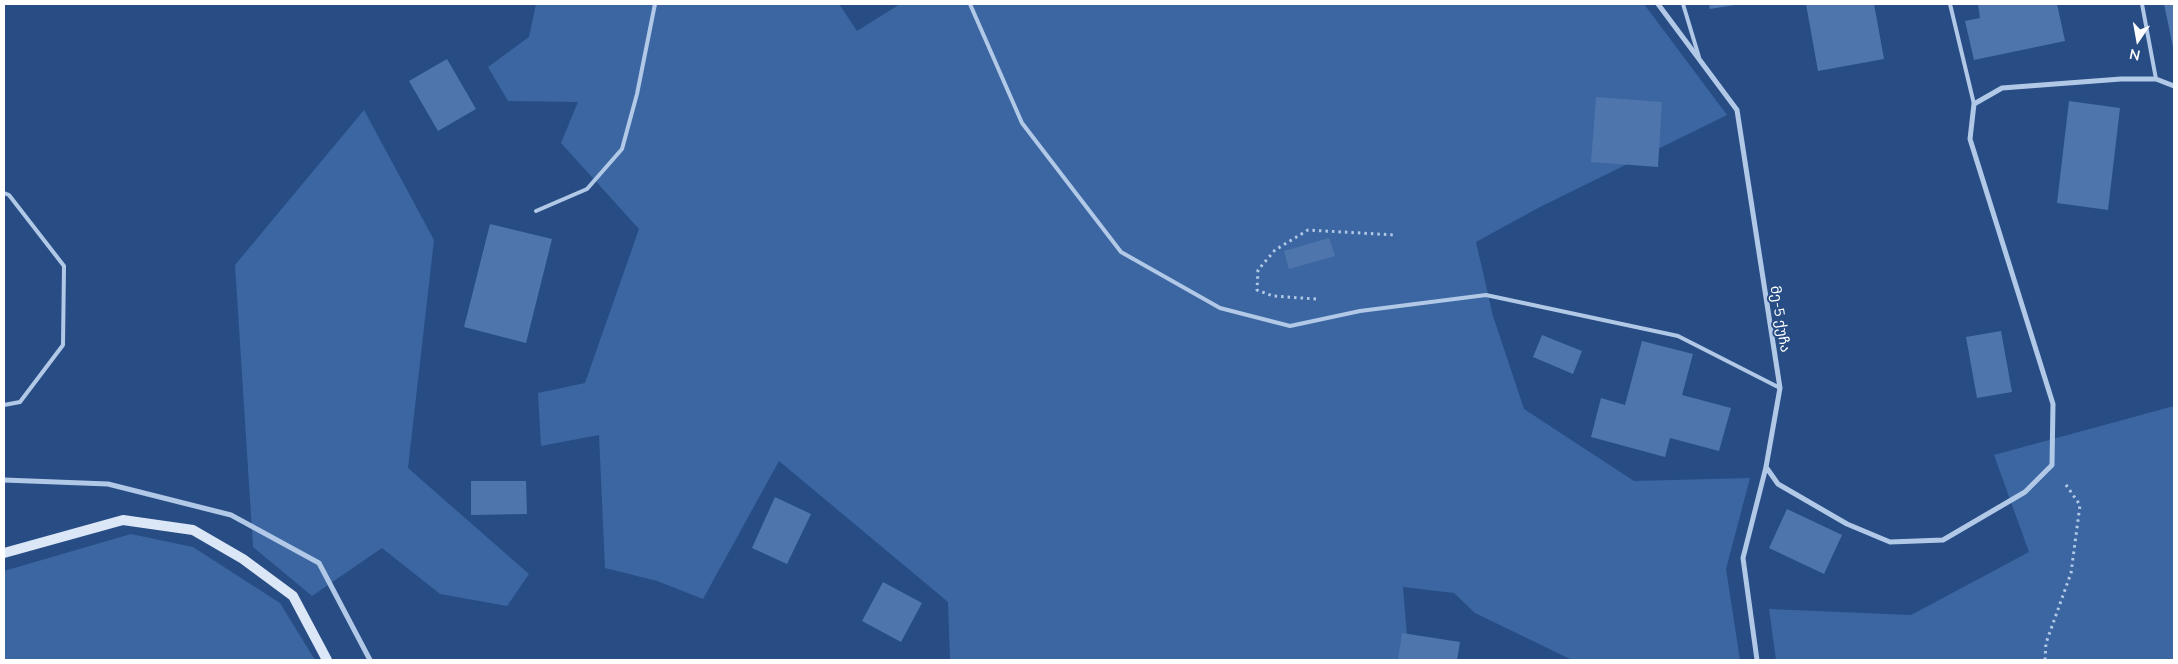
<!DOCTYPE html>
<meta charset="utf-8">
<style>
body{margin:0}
#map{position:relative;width:2178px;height:664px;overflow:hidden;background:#274d84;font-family:Mulish,sans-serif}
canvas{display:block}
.frame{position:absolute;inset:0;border:5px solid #fff;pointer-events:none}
.north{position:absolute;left:2113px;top:15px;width:50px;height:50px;-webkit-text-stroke:4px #274d84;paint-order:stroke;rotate:192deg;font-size:14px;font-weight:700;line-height:20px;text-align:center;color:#fff}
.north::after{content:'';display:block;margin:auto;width:18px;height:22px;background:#fff;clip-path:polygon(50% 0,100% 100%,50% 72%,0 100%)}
</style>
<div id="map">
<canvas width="2178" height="664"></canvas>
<div class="frame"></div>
<div class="north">N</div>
</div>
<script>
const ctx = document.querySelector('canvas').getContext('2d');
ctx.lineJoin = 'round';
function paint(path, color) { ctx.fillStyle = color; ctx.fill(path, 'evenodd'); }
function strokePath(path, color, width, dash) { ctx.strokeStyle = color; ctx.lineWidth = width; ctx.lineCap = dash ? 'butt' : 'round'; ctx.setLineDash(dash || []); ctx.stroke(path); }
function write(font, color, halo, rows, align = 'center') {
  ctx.font = font + ' Mulish,"Noto Sans Georgian",sans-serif'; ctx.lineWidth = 4; ctx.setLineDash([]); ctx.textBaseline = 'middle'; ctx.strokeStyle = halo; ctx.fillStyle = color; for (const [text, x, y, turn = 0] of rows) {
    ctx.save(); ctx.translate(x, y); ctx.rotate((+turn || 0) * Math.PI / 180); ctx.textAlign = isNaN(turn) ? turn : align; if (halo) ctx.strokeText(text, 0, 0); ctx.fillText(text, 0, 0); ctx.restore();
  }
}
paint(new Path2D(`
 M536 4H839L857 31 900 4H1644L1727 115 1540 207 1476 242 1493 316 1524 409 1634 481 1750 478 1726 569 1740 660H1572L1475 613 1454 593 1403 587 1409 660H950L948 602 779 461 703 599 657 581 605 568 599 435 541 446 538 393 585 383 639 229 561 143 578 102 508 101 488 67 529 37Z
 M364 110 434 240 408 468 529 574 507 606 440 594 382 548 312 596 253 547 235 265Z
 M2174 406V660H1776L1769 609 1911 615 2029 552 1994 455Z
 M131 534 193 547 280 603 315 660H4V571Z`), '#3b66a1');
paint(new Path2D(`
 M1709 4H1735V5L1710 9Z
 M1806 4H1874L1884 59 1818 71Z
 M1978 4H2057L2065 41 1974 60 1965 21 1980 18Z
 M2164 4H2174V46L2173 47Z
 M447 59 476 109 438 131 409 81Z
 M1596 97 1662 102 1658 167 1591 162Z
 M2069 101 2120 108 2108 210 2057 203Z
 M490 224 552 239 526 343 464 327Z
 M1329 238 1335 256 1289 269 1284 251Z
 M2001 331 2012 392 1977 398 1966 337Z
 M1542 335 1582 351 1573 374 1533 357Z
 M1642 341 1693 354 1682 395 1731 408 1719 451 1670 438 1665 457 1591 437 1601 398 1625 405Z
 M471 481H526L527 514 471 515Z
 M775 497 811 514 787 564 752 548Z
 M1787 509 1842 535 1824 574 1769 548Z
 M883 582 922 603 901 642 862 621Z
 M1402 633 1460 642 1457 660H1398Z`), '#4f76ac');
strokePath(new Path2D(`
 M1316 299 1273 296 1257 290 1258 270 1275 250 1308 230 1395 235
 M2045 660 2046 643 2071 573 2080 505 2064 482`), '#b1c8e7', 3, [2.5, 4]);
strokePath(new Path2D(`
 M970 4 1022 123 1121 252 1220 308 1290 326 1360 311 1486 295 1678 336 1780 388
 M1683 4 1699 57
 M1950 4 1974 104
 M2142 4 2156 79
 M4 193 9 195 64 266 63 345 20 402 4 405
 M536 211 587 189 622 149 637 94 655 4`), '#b1c8e7', 4);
strokePath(new Path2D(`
 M1658 4 1737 110 1780 388 1766 467 1743 558 1757 660
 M1766 467 1778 484 1847 524 1890 542 1943 540 2025 492 2052 465 2053 404 1970 139 1974 104 2002 88 2121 79H2156L2174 86
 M4 480 108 484 231 515 319 563 370 660`), '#b1c8e7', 5);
strokePath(new Path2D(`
 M4 553 123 520 193 530 243 559 293 596 327 660`), '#dbe6f7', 10);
write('14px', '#fff', '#274d84', [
 ["მე-5 ქუჩა",1780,319,81]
]);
</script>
